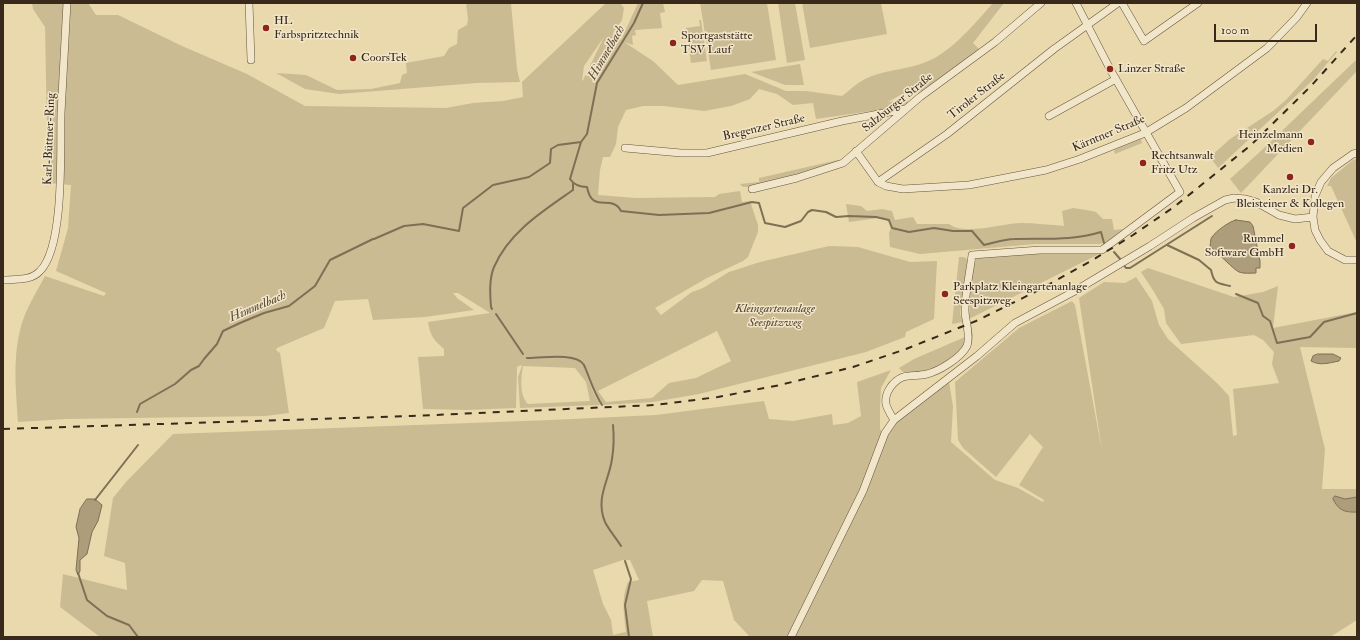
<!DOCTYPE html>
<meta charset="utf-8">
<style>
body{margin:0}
#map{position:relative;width:1360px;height:640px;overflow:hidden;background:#e9d9ac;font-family:"IM FELL Double Pica",serif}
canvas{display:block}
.frame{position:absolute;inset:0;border:4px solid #39291b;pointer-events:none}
.scale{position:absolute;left:1214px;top:24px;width:103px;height:18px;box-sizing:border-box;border:2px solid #39291b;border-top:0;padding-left:5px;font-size:12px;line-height:14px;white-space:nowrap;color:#39291b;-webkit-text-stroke:3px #f1e6c9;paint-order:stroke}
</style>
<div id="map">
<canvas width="1360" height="640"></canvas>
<div class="frame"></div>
<div class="scale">100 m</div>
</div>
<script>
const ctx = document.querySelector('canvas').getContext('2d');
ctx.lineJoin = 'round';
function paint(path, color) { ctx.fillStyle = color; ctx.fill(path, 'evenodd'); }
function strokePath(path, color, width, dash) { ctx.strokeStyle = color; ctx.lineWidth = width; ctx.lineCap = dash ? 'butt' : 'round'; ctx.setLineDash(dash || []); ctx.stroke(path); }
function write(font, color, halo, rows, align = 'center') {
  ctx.font = font + ' "IM FELL Double Pica",serif'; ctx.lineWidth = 3; ctx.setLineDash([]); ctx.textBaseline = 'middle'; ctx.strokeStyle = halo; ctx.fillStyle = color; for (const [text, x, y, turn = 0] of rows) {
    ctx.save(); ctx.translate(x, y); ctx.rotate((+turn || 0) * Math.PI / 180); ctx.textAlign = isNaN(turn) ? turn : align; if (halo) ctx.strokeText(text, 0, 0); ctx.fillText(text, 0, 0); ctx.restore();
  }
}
paint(new Path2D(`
 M32 3H88L96 15H118L182 46 247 74 305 106 446 108 473 103 503 101 523 97 522 82 606 3H620L624 8 622 20 613 33 621 40 638 3H663L665 12 660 13 662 28 635 30 636 35 632 36 633 45 624 42 653 61 678 85 745 74 786 91H806L842 96C850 90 858 82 867 78 890 68 916 70 938 56 959 43 976 22 993 3H1004L973 43 980 50 921 91 902 94 888 102 907 100 909 104 898 109 886 112 872 111 816 119 813 103 793 105 777 94 759 89 750 99 731 106 704 111 664 106H643L626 110 618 127 616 144 610 157H603L600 170 598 195 636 198 715 197 719 194 740 191 742 202 750 201 758 225V232L748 257 743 261 707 278 655 308 661 315 692 292 703 288 729 272 760 262 829 246 858 247 910 262 937 261 934 319 906 332 905 337 866 352 699 394 653 402 602 405 595 394 586 368H584L594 394 600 405 520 408 518 377 522 366 521 365 517 367 516 408 467 410 423 409 418 357 444 356V349C434 340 430 336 428 322L490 313 458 293H453L457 298 474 310 425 317 373 320 368 299 335 301 324 328 277 348 276 350 280 353 289 413 265 416 66 419 18 422C16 389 12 356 22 323 27 307 37 291 45 276L104 296 106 293 56 271 68 228 71 185 48 183 45 27 33 9ZM604 37 583 80 582 81 584 66ZM717 331 731 361 696 378 669 383 652 398 606 402 598 391ZM523 366 575 368 586 382 590 401 528 404C519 395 521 378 523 366Z
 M466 3H511L517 69 520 82 477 83 339 94 305 89 276 73 306 75 337 90 371 89 400 83 402 75 407 73 406 63 444 56 449 48 457 44 458 30 467 25 468 19Z
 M700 3H767L776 60 711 70Z
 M778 3H795L805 60 787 63Z
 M802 3H881L887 34 810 48Z
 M699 20H701L707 61 691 63 686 28 700 26Z
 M1336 51 1337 52 1313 80 1218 168 1210 157 1230 139 1273 111 1286 100 1323 59 1328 61Z
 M1357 59V71L1241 193 1230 179 1263 149Z
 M800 64 804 85H785L751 72Z
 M1141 139 1142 143 1115 154 1114 150Z
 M1357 159V243L1331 186H1327L1331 178 1353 160Z
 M838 160 840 161 839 162 757 186 743 187 740 184 759 182V178Z
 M846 204 861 206 867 211 882 209 892 211 895 220 913 217 917 224H949C965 236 1003 223 1021 223 1035 223 1050 225 1064 226L1062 211 1073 208 1092 211 1096 212 1103 219H1112L1114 230 1123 229 1108 241 1100 244H1035L920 254 890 247 889 233 891 228 888 221 878 218 849 222Z
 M1044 252H1103L969 319C970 306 970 268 977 258Z
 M959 257H963L966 258 968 263 960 314 963 322 952 324Z
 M1148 268 1234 297 1263 292 1278 286 1273 328 1357 312V348L1300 347 1325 449 1322 489H1357V497L1345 499 1335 496 1349 513 1357 512V620L1330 637H750L734 620 723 581 702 580 694 591 647 601 653 637H100L60 607 63 574 127 590 125 563 104 556 113 498 126 482 173 434 551 420 656 415 764 401 769 419 793 421 832 414 833 425 848 423 861 416 857 382 891 370 881 388 880 406V429L886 438C899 413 926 398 949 382L953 406 951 442 995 480 1018 488 1043 502 1044 500 1019 485 1043 447 1030 434 996 477 963 448 958 440 955 382 1019 328 1072 301 1075 305 1102 451 1079 298 1104 282 1125 283 1136 277 1152 301 1159 325 1168 339 1218 384 1229 396 1233 436 1237 435 1233 389 1279 383 1272 364 1274 352 1263 340 1254 335 1181 344 1166 323 1164 309 1154 292 1141 272ZM623 560H630L639 580 628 582C621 598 624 615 626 632L613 635 611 620 603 604 593 570Z
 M965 337 962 349 958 354 937 368 923 372 906 375 899 368 914 359Z`), '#cbbb93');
const water = new Path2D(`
 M1236 220 1250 222 1253 226 1260 261V268H1256V273C1251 273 1244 274 1239 272 1234 270 1216 251 1210 246 1211 243 1210 239 1212 237 1216 231 1230 221 1236 220Z
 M1318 354H1333L1341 358 1339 361C1329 363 1320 366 1311 361L1313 356Z
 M1335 496 1345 499 1357 497V512C1345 513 1338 510 1333 499Z
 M87 499H95L102 505 98 521 92 532 87 554 80 560V571L78 575 76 570 79 538 76 527 80 509Z`);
paint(water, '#ad9d7b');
strokePath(water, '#7f6f55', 1);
strokePath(new Path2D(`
 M581 142 570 179C574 185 580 187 587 187 592 215 612 193 621 211L659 215 709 213 752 202 759 203 765 223 785 227 801 221 808 212 812 210 826 212 836 217 849 216 876 217 889 220 892 228 909 232 934 228 953 231H972L984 245C994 243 1004 239 1014 239 1044 238 1072 241 1101 232L1104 243 1106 245
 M374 239 404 226 423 224 459 231 463 208 493 185 529 177 550 163 551 149 558 145 581 142 587 134 597 83 634 23 643 3
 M1167 245 1199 260 1211 270C1214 284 1217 283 1230 286
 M1114 252 1121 260
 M1123 264 1126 268H1130L1212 216
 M1236 294 1258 303 1263 316 1270 321 1277 343 1310 337 1324 322 1357 313
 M492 309 491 307C490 294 489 279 494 267 509 232 543 211 573 190V183
 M496 314 523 354
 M527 358C540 358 577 352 584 365 590 379 594 393 602 405
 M137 412 140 404 175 384 191 370 199 366 204 359 217 344 223 331 240 323 264 313 289 306 315 286 330 260 373 239
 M613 425C614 436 614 447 612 459 609 481 595 498 605 522 609 530 616 538 621 546
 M95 500 138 445
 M625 561 631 579 625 605 629 637
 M78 573 87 600 107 616 129 625 138 637`), '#7f6f55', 2);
const minor = new Path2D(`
 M249 3 251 60
 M1122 3 1144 41 1198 3
 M1049 116 1116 79
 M625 148 681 153H707L842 121 905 109
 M856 151 878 182 947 134 1054 49 1118 3
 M1357 153 1353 154 1333 168 1321 182 1315 196 1313 217 1315 230 1320 240 1328 251 1345 260H1357
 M878 182 886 186 903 189 969 185 1046 170 1080 159 1145 133 1186 108 1267 48 1297 17 1307 3
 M752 189 797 178 843 163 920 97 995 42 1041 3
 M3 280C16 279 31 281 40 271 65 246 60 149 61 113 63 76 65 40 67 3
 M894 420C891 415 887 409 886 404 884 393 893 381 903 377 910 375 919 376 927 374 939 371 961 358 967 346 971 335 965 321 965 310 965 293 970 272 972 255L1040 250H1102L1180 192 1110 69 1076 3
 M791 637 863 491 885 433 894 420 977 356 1015 323 1073 292 1150 246 1193 218 1225 200 1234 198 1246 199 1256 202 1279 215 1295 219 1313 217`);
strokePath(minor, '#65553f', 8);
strokePath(minor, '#f1e6c9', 7);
strokePath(new Path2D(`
 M3 429 412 416 655 405 718 397 780 385 853 367 906 349 976 321 1035 292 1091 261 1133 235 1174 207 1251 145 1311 86 1357 35`), '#39291b', 2, [7, 7]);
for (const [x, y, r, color] of [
 [266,28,4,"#8f2418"],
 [673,43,4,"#8f2418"],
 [353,58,4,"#8f2418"],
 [1110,69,4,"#8f2418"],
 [1311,142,4,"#8f2418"],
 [1143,163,4,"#8f2418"],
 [1290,177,4,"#8f2418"],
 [1292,246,4,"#8f2418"],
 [945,294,4,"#8f2418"]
]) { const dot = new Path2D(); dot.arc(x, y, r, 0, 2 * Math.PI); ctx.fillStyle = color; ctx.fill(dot); strokePath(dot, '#f1e6c9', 1.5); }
write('12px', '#39291b', '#f1e6c9', [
 ["HL",274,21],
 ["Farbspritztechnik",274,35],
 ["Sportgaststätte",681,36],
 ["TSV Lauf",681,50],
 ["CoorsTek",361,58],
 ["Linzer Straße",1118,69],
 ["Heinzelmann",1303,135,"right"],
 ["Medien",1303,149,"right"],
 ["Rechtsanwalt",1151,156],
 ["Fritz Utz",1151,170],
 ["Kanzlei Dr.",1290,190,"center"],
 ["Bleisteiner & Kollegen",1290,204,"center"],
 ["Rummel",1284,239,"right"],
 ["Software GmbH",1284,253,"right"],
 ["Parkplatz Kleingartenanlage",953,287],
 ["Seespitzweg",953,301]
], 'left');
write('12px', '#39291b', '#f1e6c9', [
 ["Tiroler Straße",977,96,-38],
 ["Salzburger Straße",898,103,-39],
 ["Bregenzer Straße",764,128,-13],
 ["Kärntner Straße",1109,134,-23],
 ["Karl-Büttner-Ring",50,139,-88]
]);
write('italic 12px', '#564633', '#f1e6c9', [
 ["Kleingartenanlage",775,309],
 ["Seespitzweg",775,323]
]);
write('italic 13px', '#5c4c38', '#f1e6c9', [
 ["Himmelbach",607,53,-60],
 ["Himmelbach",258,307,-23]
]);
</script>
